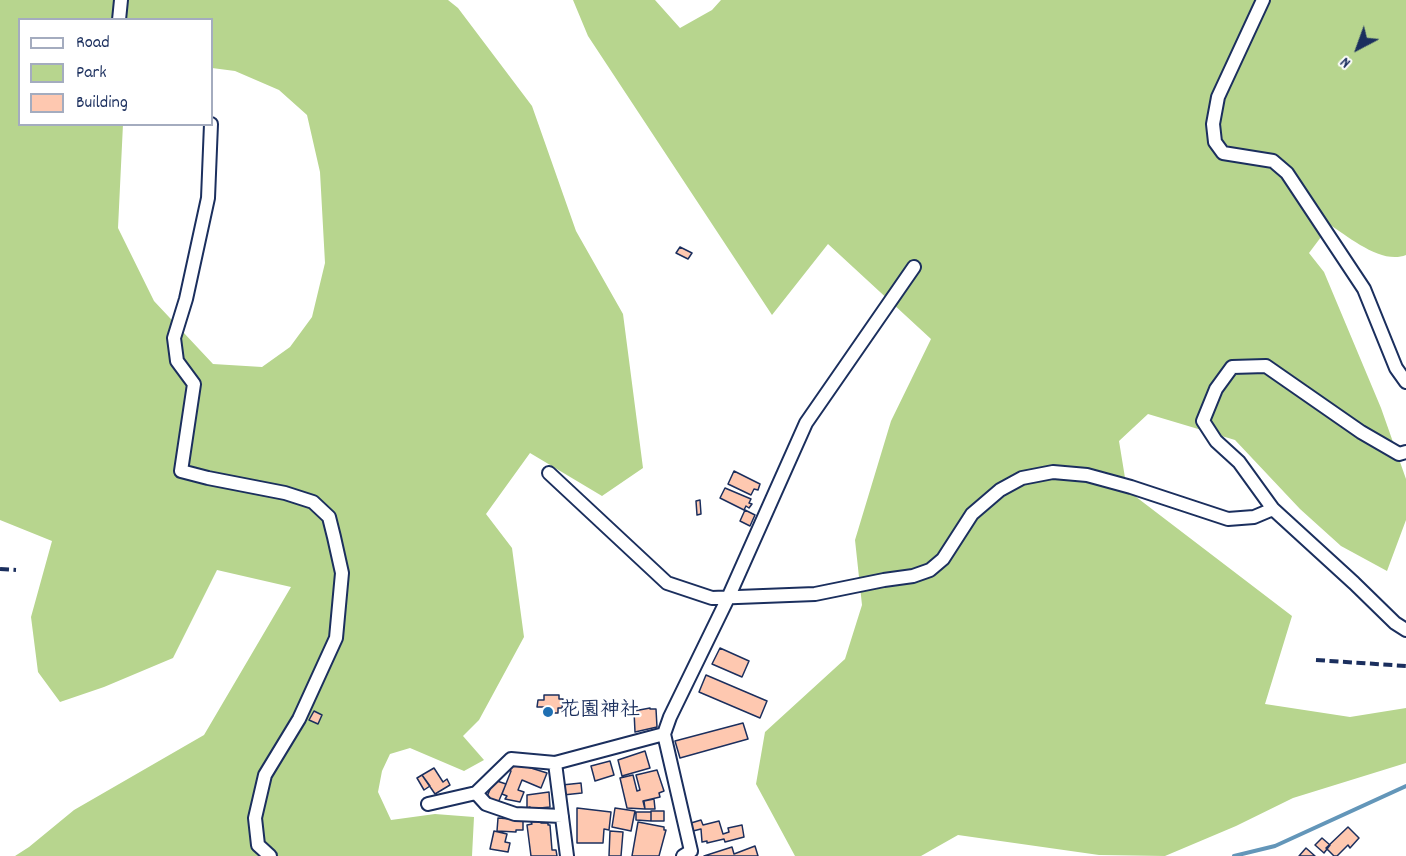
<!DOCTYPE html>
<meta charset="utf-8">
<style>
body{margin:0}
#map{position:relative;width:1406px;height:856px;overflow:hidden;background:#fff;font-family:Dekko,sans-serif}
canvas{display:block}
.legend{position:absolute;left:18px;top:18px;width:195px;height:108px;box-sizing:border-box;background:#fff;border:2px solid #a4acbf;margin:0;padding:8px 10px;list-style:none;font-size:18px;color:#1b2f5e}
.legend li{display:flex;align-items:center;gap:12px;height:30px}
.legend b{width:30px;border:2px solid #a4acbf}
.north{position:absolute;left:1328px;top:18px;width:60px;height:60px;-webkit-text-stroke:4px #fff;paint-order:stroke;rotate:221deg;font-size:16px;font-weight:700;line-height:24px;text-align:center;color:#1b2f5e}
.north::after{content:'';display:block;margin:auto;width:21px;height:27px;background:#1b2f5e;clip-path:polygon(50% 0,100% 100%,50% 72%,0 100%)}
</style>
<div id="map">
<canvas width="1406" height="856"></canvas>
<ul class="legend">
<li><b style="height:8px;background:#fff"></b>Road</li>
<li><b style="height:16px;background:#b7d58e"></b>Park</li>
<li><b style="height:16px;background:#fec8b0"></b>Building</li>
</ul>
<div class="north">N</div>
</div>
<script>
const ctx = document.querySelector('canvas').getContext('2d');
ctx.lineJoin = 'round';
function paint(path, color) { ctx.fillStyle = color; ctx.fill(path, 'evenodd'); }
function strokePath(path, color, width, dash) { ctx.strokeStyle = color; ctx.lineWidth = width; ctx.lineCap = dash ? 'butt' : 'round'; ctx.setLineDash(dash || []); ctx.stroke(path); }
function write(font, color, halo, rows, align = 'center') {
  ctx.font = font + ' Dekko,"Klee One",sans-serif'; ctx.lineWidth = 4.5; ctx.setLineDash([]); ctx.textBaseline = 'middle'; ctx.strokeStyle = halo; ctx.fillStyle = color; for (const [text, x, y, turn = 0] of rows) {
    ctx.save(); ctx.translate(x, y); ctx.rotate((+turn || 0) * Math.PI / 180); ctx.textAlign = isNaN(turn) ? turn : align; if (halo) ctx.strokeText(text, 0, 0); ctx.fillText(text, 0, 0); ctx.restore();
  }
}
paint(new Path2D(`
 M0 0H448L458 8 532 106 576 231 623 314 643 468 602 496 530 453 486 514 512 548 524 637 479 720 463 736 484 760 464 771 410 748 390 754 382 771 378 792 391 820 435 814 474 817 472 856H15L29 847 74 810 204 735 291 587 217 570 173 658 104 687 60 702 38 672 31 617 52 541 0 520ZM20 20H212V68L235 71 279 90 307 115 320 172 325 263 312 317 290 347 262 367 213 364 154 301 118 228 123 124H20Z
 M573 0H655L680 28 712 10 721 0H1406V255C1382 265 1349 237 1330 225L1309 253 1324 272 1381 408 1406 479V520L1387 571 1341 546 1300 509 1235 440 1148 414 1119 441 1127 490 1292 616 1265 704 1350 717 1406 708V763L1293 798 1236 826 1165 856 1099 855 958 835 921 856H795L756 784 765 732 845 659 862 605 855 540 891 421 931 339 828 244 772 315 588 36Z`), '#b7d58e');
strokePath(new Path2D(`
 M1234 856 1275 846 1406 786`), '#6396b9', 4);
const building = new Path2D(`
 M680 247 692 253 688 259 676 253Z
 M734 471 760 484 758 490 754 489 751 495 728 484Z
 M725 488 751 499 749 503 752 504 749 508 746 506 744 510 720 498Z
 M700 500 701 514 697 515 696 501Z
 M745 510 755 515 750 526 740 521Z
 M720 648 749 661 742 677 712 664Z
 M706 675 767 701 760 718 699 692Z
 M544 695H559V699H563L562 708H558V713H545V707H537L538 700H544Z
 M650 708V709H656L657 727 635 732 634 711Z
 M314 711 322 715 318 724 309 720Z
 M743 723 748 739 680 758 675 741Z
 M645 751 650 768 622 776 618 760Z
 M610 761 614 775 595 781 591 766Z
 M515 763 547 773 541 788 522 780 518 790 524 792 520 802 505 799 507 796 502 794 511 771 506 769Z
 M434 768 443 782 447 779 450 785 435 794 422 775Z
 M657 770 664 791 659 793 660 797 643 801 645 809 627 808 620 778 633 775 637 791 640 790 636 775Z
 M422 775 430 786 424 790 417 778Z
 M494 780 506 784 498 803 486 799Z
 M581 783 582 793 563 795 562 785Z
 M549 792 550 807 530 809V807L527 808V795Z
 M654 799 655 809H645L644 801Z
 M577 808 611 812 609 830 604 829 603 843H577Z
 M615 808 635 811 631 831 612 827Z
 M651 811H664V821H651Z
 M636 812H651V821L636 820Z
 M498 818 523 820V830H516V832L497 831Z
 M701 820 703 825 719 821 723 834 729 832 728 828 742 825 744 837 725 842 724 839 707 843V841L702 842 701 829 693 831 691 823Z
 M541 821V823H548V825H550L552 850H556L557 856H531L527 825 532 824 531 822Z
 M638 822 664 827V830H666L659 856H632Z
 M1348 827 1359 838 1350 848 1348 845 1337 856H1334L1326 848Z
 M494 831 507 834 505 842 510 843 508 852 490 849Z
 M610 831 623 832 621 856H609Z
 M1322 838 1330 845 1324 853 1315 845Z
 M755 846 758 856H704L732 847 734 854Z
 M1306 848 1315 856H1299Z`);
paint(building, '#fec8b0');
strokePath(building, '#1b2f5e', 1.5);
const street = new Path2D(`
 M1263 0 1218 97 1213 124 1215 142 1223 153 1273 161 1287 173 1364 289 1396 368 1406 382
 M119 20 121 0
 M211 124 208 198 186 299 174 338 177 361 194 384 181 471 208 478 285 493 313 502 329 517 334 537 342 573 336 638 299 719 265 775 255 818 258 845 270 856
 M1406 452 1399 454 1361 432 1266 366 1232 367 1216 389 1203 421 1216 441 1239 462 1273 509 1354 583 1395 623 1406 630
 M549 473 667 583 712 598 815 594 884 580 913 576 930 570 943 559 972 514 1000 490 1022 478 1053 472 1087 475 1131 487 1228 519 1254 517 1273 509
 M555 763 664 734
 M476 793 511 759 555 763 567 856
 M428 804 476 793 486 804 515 814 562 816
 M683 856 691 851 664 734 670 717 728 598 806 423 914 267`);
strokePath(street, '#1b2f5e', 16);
strokePath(street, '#fff', 12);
strokePath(new Path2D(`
 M0 569 16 570
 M1316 660 1406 666`), '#1b2f5e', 4, [9, 4.5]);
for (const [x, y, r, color] of [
 [548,712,6,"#1f6fb2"]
]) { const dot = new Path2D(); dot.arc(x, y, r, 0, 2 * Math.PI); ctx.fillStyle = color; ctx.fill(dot); strokePath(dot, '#fff', 2); }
write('bold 20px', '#1b2f5e', '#fff', [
 ["花園神社",560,712]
], 'left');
</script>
